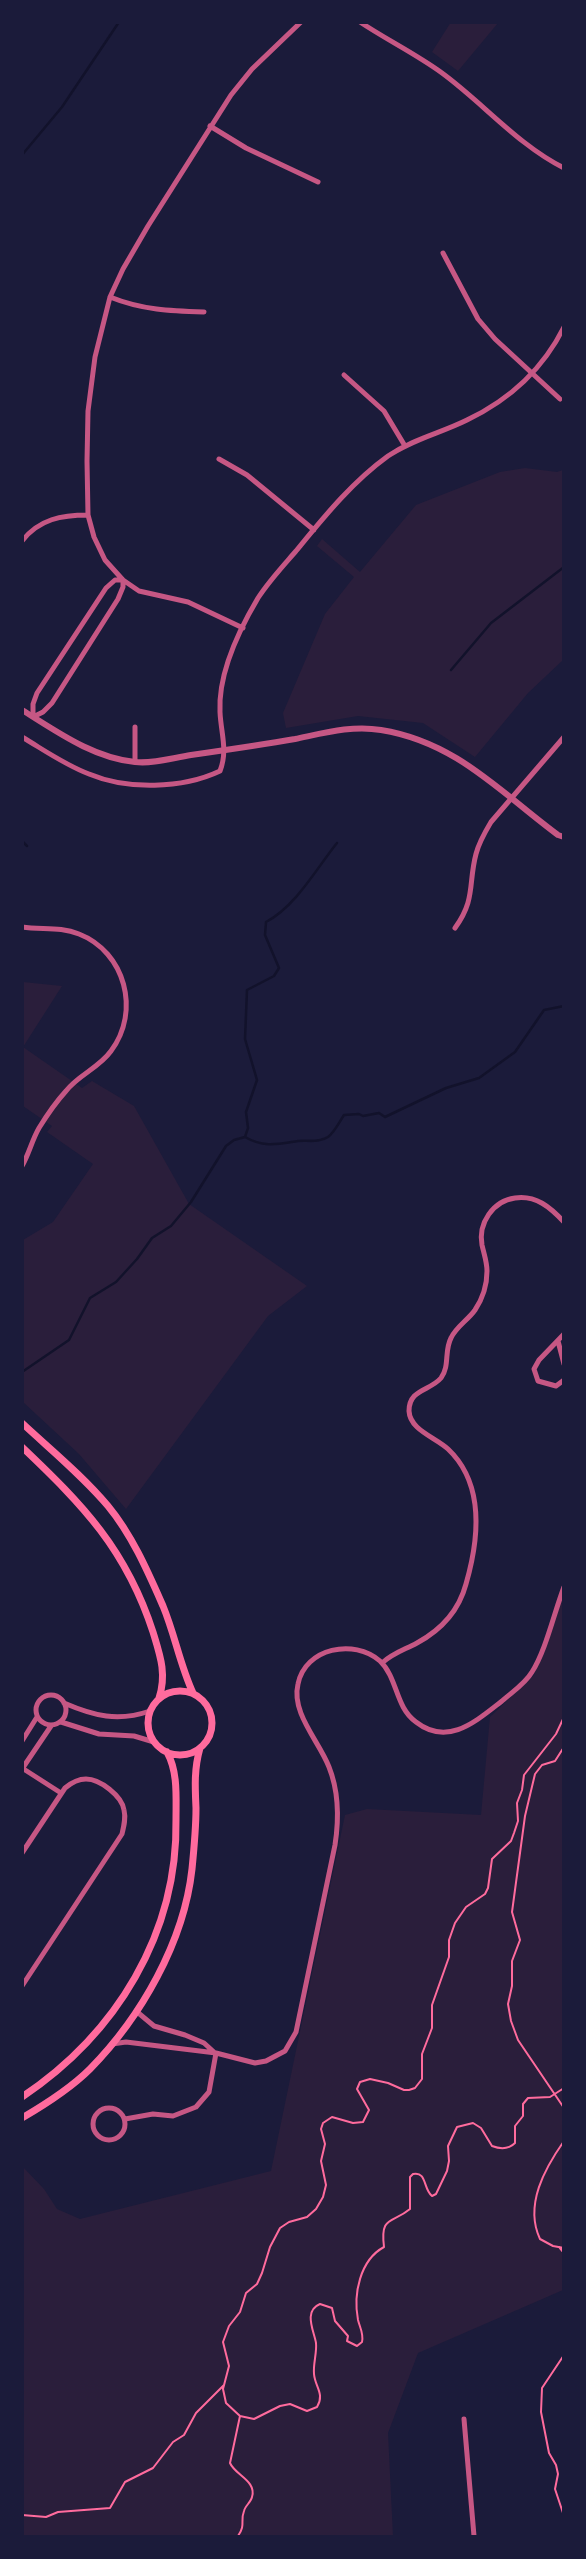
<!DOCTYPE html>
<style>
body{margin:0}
#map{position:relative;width:586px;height:2559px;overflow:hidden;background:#1b1b3a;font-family:"PT Sans Narrow",sans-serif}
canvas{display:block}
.frame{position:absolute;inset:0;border:24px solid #1b1b3a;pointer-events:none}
</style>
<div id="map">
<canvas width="586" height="2559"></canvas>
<div class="frame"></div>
</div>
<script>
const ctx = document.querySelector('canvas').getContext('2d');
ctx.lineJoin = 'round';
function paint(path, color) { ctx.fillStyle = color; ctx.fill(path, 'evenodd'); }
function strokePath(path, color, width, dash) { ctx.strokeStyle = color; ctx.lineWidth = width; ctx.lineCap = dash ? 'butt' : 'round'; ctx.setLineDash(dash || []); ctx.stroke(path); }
paint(new Path2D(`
 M451 22 498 23 458 71 432 52Z
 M525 468 557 472 563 470V660L528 693 475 757 423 723 358 716 286 728 283 713 325 614 354 577 317 546 322 539 360 572 416 505 500 472Z
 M23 982 62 986 23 1047 82 1088 92 1081 134 1106 189 1204 307 1286 268 1316 126 1509 79 1454 23 1402V1240L53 1222 93 1164 47 1132 52 1126 23 1106Z
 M563 1594V2290L418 2353 388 2433 393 2536H23L22 2166 44 2189 57 2209 80 2219 271 2171 345 1815 367 1809 481 1815 490 1717 534 1675Z`), '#2a1e3b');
strokePath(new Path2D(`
 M22 155 62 107 119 22
 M451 670 491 623 564 567
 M22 841 27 846
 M245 1137C264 1148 278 1144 298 1141 307 1140 319 1143 328 1137 334 1133 340 1121 344 1115L359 1114 363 1116 379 1113 385 1117 446 1088 479 1078 515 1052 544 1010 564 1006
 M22 1372 69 1340 90 1298 116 1282 137 1259 152 1238 171 1226 191 1202 226 1146 234 1140 245 1137 248 1128 246 1112 257 1080 245 1039 247 990 274 976 279 968 265 935 266 922C296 906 316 869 337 843`), '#12122b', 2.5);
strokePath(new Path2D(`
 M564 1717 556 1734 524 1775 522 1790 517 1803 518 1821 514 1833 511 1841 492 1859 488 1888 485 1894 466 1907 455 1923 449 1940V1957L432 2005V2028L422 2054V2079L415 2088 409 2090H404L388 2083 370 2079 360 2082 357 2089 369 2110 363 2122 353 2123 332 2117 323 2123 321 2129 325 2144 321 2161 326 2185 323 2197 316 2209 307 2217 289 2222 280 2228 270 2247 262 2273 257 2284 246 2293 240 2312 229 2326 223 2342 229 2366 223 2389 226 2403 240 2416 254 2419 280 2406 290 2404 307 2411 317 2407C325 2394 315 2387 314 2374 313 2364 317 2353 316 2343 314 2331 303 2311 320 2304L332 2308 335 2321 348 2336 347 2341 357 2346 362 2342C364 2334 360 2328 358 2320 353 2294 360 2260 384 2247 380 2215 392 2224 410 2209V2177L413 2174C427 2171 423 2189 432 2196L436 2194 447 2171 449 2161 448 2146 457 2127 473 2123 481 2128 492 2146C500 2149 508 2150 515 2143V2126L523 2116V2104L528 2098 550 2097 564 2088
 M564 1747 555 1761 542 1765 535 1774 525 1816 512 1912 520 1940 512 1961V1986L508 2004 511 2021 518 2040 564 2108
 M564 2141C545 2168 524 2205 540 2239L553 2246 564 2248
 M559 2247 564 2253
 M564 2355 542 2388 541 2412 549 2453 556 2465 558 2474 555 2489 564 2516
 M22 2515 46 2517 58 2512 110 2508 125 2482 153 2468 173 2442 184 2435 196 2413 224 2385
 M238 2536C246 2525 240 2521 244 2511 245 2506 251 2502 252 2497 257 2481 235 2475 230 2463L240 2416`), '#ff6b9d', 2);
strokePath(new Path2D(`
 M360 22C387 40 416 54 442 73 483 103 518 145 564 168
 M210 126 246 148 318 182
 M443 253 478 319 495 339 560 399
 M110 297C142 310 171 311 204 312
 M344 375 384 411 405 446
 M219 459 247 475 314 530
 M22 541C39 519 62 515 88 515
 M115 580H123V587L118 599 52 703 43 712 33 717V704L37 693 106 588Z
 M243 628 188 602 139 591 123 580 105 560 94 537 88 515 87 461 88 411 95 357 110 297 123 269 148 226 231 95 252 69 301 22
 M22 737C44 750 65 765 89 774 127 790 182 789 220 771 228 750 221 734 220 712 218 674 239 630 258 598 269 581 283 566 296 551 324 517 352 482 388 456 413 439 441 433 467 420 509 400 543 369 564 327
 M135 762V727
 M22 927C42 930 60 926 79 934 125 952 141 1011 111 1051 99 1068 78 1075 66 1091 56 1102 47 1115 39 1128 32 1140 29 1154 22 1166
 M455 928C476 899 468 884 476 854 479 842 485 832 491 822L564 737
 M564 1334 539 1360 534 1369 538 1381 556 1386 564 1380
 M558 1341 564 1364
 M382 1663C393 1653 404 1650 417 1643 441 1630 459 1610 466 1584 479 1539 485 1484 448 1449 435 1437 410 1430 409 1411 409 1389 430 1391 441 1378 450 1366 444 1351 451 1338 456 1327 468 1320 475 1310 483 1298 487 1285 487 1271 487 1262 484 1254 482 1245 478 1223 493 1201 515 1198 536 1195 550 1207 564 1222
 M36 1710a15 15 0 1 1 30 0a15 15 0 1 1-30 0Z
 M64 1703C94 1716 118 1722 150 1711
 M61 1722 99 1734 134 1736 154 1742
 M22 1741 37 1717
 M22 1768 61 1793
 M22 1769 51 1726
 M22 1853 65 1788C71 1783 78 1779 86 1779 100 1779 122 1796 124 1810 126 1818 124 1826 122 1834L22 1986
 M136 2011 154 2026 185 2035 204 2043 215 2053
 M112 2044 126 2042 216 2053 255 2063 266 2061 285 2051 296 2032 335 1845C339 1819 339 1792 329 1767 319 1741 291 1713 298 1684 305 1648 354 1638 380 1661 398 1678 395 1707 416 1722 448 1747 476 1721 502 1701 512 1692 525 1684 532 1672 546 1650 554 1613 564 1587
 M93 2124a16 16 0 1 1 32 0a16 16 0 1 1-32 0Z
 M125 2119 153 2114 173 2116 196 2107 209 2092 216 2053
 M464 2419 474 2536`), '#c65784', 5);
strokePath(new Path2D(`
 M22 710C56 731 93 758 135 762 153 764 172 758 191 755 226 750 261 745 295 739 324 733 352 725 381 730 456 742 500 792 558 835L564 837`), '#c65784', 6);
strokePath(new Path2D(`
 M22 1423C51 1450 83 1476 108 1506 132 1535 148 1572 163 1606 175 1635 180 1665 193 1693
 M22 1447C83 1505 126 1549 153 1632 160 1655 167 1674 159 1698
 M148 1723a32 32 0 1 1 64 0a32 32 0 1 1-64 0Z
 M22 2097C116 2034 178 1934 176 1819 176 1796 178 1772 167 1752
 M22 2118C46 2104 71 2088 90 2069 141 2017 184 1942 192 1869 194 1849 196 1828 196 1808 195 1787 194 1769 200 1748`), '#ff6b9d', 7);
</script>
